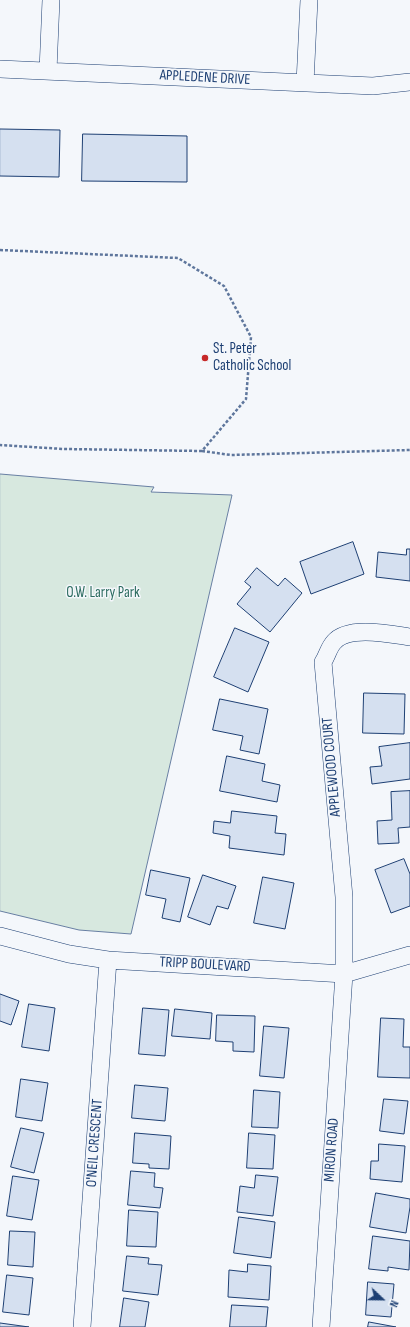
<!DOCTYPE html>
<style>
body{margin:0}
#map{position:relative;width:410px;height:1327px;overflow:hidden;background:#f4f7fb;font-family:"Sofia Sans Condensed",sans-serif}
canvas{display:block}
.north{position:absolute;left:362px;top:1279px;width:40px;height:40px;-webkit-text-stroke:3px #f4f7fb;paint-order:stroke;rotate:112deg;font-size:11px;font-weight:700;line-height:16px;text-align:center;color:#1d3f73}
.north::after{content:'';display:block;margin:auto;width:14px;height:18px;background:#1d3f73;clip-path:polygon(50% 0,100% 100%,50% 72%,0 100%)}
</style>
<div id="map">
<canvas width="410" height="1327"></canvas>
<div class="north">N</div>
</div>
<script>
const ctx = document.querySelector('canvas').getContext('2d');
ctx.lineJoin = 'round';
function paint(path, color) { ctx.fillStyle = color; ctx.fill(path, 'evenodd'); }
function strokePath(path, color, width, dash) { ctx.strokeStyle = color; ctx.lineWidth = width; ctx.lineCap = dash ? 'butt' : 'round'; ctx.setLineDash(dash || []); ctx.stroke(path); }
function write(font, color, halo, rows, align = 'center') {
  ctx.font = font + ' "Sofia Sans Condensed",sans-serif'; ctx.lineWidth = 3; ctx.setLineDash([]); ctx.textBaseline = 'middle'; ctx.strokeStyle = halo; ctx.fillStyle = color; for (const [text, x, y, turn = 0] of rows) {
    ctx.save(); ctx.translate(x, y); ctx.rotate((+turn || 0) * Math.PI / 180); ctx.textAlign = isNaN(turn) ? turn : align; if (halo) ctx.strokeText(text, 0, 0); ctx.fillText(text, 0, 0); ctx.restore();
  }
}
const green = new Path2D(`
 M0 474 154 487 151 492 232 495 131 934 79 930 0 911Z`);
paint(green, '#d7e8df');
strokePath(green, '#687fa3', 1);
const building = new Path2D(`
 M0 129 60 130 59 177 0 176Z
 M83 134 187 136V182L82 181Z
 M353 542 364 574 311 594 300 562Z
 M407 549H410V581L376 577 378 552 406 555Z
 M257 568 278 586 285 578 302 593 270 632 237 604 251 587 245 582Z
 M235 628 269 642 248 692 214 677Z
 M364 693 405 694 404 734 363 733Z
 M220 699 268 709 259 754 240 750 243 736 213 730Z
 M410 743V779L372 784 370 767 382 766 379 747Z
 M227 756 265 764 262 781 280 785 277 802 220 791Z
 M410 791V827L398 828 399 843 378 844 377 821 392 820 391 792Z
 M232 811 277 816 275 833 286 834 284 855 229 848 230 836 213 833 214 821 230 823Z
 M404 859 410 874V906L391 913 375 870Z
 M151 870 190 878 180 922 162 918 166 899 146 895Z
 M203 875 236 886 228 909 217 906 210 925 188 917Z
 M263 877 294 883 285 929 254 923Z
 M0 994 19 1001 11 1025 0 1021Z
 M29 1004 55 1008 49 1051 22 1047Z
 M143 1008 169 1010 165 1056 139 1054Z
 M175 1009 212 1013 210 1039 172 1036Z
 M217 1015 255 1016 254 1052 233 1051V1042L216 1041Z
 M381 1018 404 1019 403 1047H410V1078L378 1077Z
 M264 1026 289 1028 284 1078 260 1076Z
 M21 1079 48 1083 42 1121 16 1117Z
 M135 1085 168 1088 165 1121 132 1118Z
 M254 1090 280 1092 278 1128 252 1127Z
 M384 1099 408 1101 404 1134 380 1131Z
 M21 1128 44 1133 34 1173 11 1167Z
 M135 1133 171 1136 169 1169 149 1168V1164L133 1163Z
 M249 1133 275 1135 273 1169 247 1168Z
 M379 1144 405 1146 402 1182 370 1179 371 1161H378Z
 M131 1171 155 1173 154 1187 163 1188 160 1208 128 1205Z
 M256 1175 278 1177 273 1216 237 1212 240 1186 254 1188Z
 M13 1176 39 1180 32 1220 7 1216Z
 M376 1193 410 1199V1207L406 1233 370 1227Z
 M129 1210 158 1212 156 1247 127 1246Z
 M239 1217 275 1222 271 1258 234 1253Z
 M10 1231 35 1232 33 1267 8 1265Z
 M373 1236 410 1241 409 1270 388 1267V1271L369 1269Z
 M127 1256 149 1258 148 1264 162 1265 158 1295 123 1291Z
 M248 1264 271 1266 269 1300 228 1297 229 1270 247 1272Z
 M7 1275 33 1278 29 1315 3 1312Z
 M368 1282 394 1284 391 1317 366 1315Z
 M124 1298 149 1302 145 1327H120Z
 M232 1305 268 1307 266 1327H230Z
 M369 1322 396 1327H368Z
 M0 1323 29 1327H0Z`);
paint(building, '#d5e0f0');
strokePath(building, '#1d3f73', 1);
const minor = new Path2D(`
 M0 69 373 86 410 82
 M48 71 51 0
 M305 83 309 0
 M0 936 69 954 108 960 344 974 410 955
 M82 1327 108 960
 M321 1327 344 974V897L323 662C327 656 329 647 334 642 348 625 390 634 410 637`);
strokePath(minor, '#1d3f73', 18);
strokePath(new Path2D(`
 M0 250 178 258 224 286 251 337 246 399 202 451 64 449 0 445
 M202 451 231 455 410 450`), '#5e769c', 2.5, [3, 2]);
strokePath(minor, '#f4f7fb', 17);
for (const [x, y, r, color] of [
 [205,358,4,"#c62828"]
]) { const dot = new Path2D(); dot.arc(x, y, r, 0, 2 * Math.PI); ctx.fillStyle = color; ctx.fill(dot); strokePath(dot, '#f4f7fb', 1.5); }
write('15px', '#1d3f73', '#f4f7fb', [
 ["APPLEDENE DRIVE",205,78,3],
 ["APPLEWOOD COURT",332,767,-95],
 ["TRIPP BOULEVARD",205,965,3],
 ["O'NEIL CRESCENT",95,1143,-86],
 ["MIRON ROAD",332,1150,-86]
]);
write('15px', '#1d3f73', '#f4f7fb', [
 ["St. Peter",213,349],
 ["Catholic School",213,366]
], 'left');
write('15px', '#2c6c60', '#f4f7fb', [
 ["O.W. Larry Park",103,593]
]);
</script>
